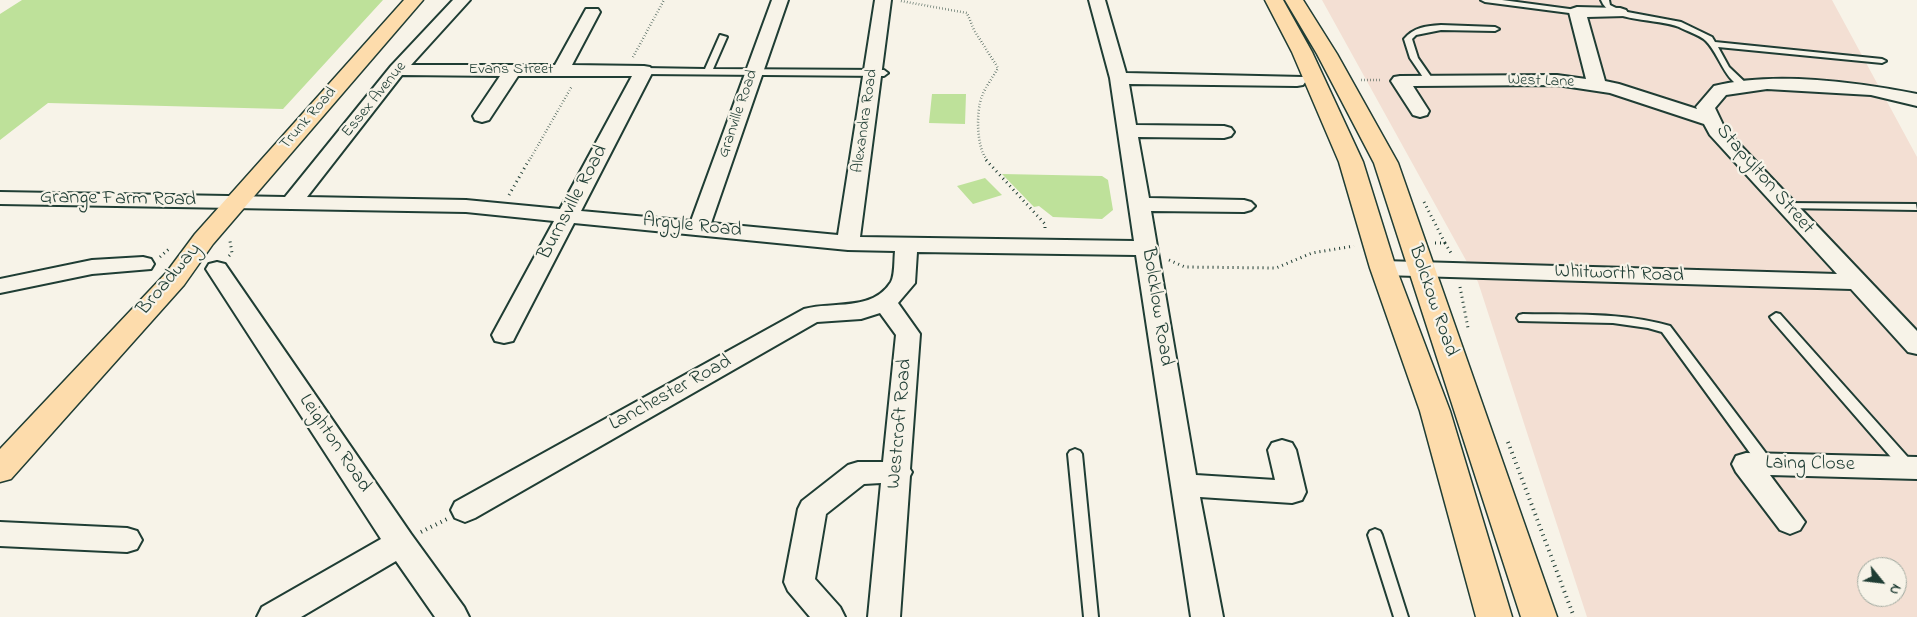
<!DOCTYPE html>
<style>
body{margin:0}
#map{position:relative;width:1917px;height:617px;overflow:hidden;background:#f7f3e8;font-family:"Indie Flower",sans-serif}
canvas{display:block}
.north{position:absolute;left:1857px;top:557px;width:50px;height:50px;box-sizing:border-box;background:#f7f3e8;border:1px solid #a1aaa0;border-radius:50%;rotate:119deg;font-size:14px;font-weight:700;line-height:20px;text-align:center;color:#1f3d34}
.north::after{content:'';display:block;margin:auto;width:18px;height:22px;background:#1f3d34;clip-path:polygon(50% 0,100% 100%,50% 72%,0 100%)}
</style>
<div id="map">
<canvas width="1917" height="617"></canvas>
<div class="north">N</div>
</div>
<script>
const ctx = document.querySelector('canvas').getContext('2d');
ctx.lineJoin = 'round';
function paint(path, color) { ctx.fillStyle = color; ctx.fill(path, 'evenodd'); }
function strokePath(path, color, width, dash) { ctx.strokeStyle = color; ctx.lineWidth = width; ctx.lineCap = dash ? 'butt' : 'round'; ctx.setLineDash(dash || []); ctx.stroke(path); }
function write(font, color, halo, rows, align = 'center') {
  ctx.font = font + ' "Indie Flower",sans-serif'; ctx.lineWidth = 4.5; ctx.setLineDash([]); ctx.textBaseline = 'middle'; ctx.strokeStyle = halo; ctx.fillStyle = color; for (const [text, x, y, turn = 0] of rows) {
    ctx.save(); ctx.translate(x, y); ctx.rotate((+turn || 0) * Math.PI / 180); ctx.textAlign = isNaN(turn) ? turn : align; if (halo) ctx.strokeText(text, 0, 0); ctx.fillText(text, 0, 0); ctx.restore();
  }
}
paint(new Path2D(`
 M1322 0H1832L1917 157V617H1587L1478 282ZM1867 567H1897V597H1867Z`), '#f3dfd3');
paint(new Path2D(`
 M22 0H383L283 109 48 103 0 140V14Z
 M932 94H966L965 124 929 123Z
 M1002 174 1102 176 1108 180 1113 210 1102 219 1053 217 1039 206 1034 207Z
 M985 178 1002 195 973 204 957 186Z`), '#bee19a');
const lane = new Path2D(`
 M1481 0H1502L1577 10 1581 12 1577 14 1485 2Z
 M1601 0H1609L1610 5 1622 11 1681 22 1712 37 1715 42 1882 59 1886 61 1882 63 1718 47 1729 67 1749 86 1745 89C1724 81 1720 55 1706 41 1700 35 1686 31 1679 27 1659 18 1609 23 1601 0Z
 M1441 25 1495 27 1499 29 1495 31 1441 30 1416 35 1412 39 1418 58 1434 81 1430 84 1427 83 1410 58 1404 39C1414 27 1426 26 1441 25Z
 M720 35 727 37 713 69 884 70 888 73 884 76 644 74 640 71 644 68 705 69Z
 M1786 203 1916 204 1917 210 1782 208 1781 206 1782 204Z
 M1776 313 1780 314 1913 463 1915 467 1913 471 1908 472 1903 471 1772 320 1770 317Z
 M1523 314C1573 315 1621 312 1670 326L1771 460 1773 464 1771 468 1766 469 1761 468 1662 332 1648 328 1613 323 1519 321 1517 318 1519 315Z
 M1075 449 1080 451 1082 454 1098 617H1084L1068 454 1070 451Z
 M1375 529 1380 531 1382 535 1408 617H1394L1368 535 1370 531Z`);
const street = new Path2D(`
 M453 0H470L411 65H555L586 9H598L600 12 572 65 644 66 650 67 653 71 581 211 691 221 772 0H788L711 223 838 235 875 0H891L860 237 1134 241 1110 78 1089 0H1105L1126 73 1303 77 1306 81 1303 85 1297 86 1129 84 1136 125 1224 126 1231 128 1234 132 1231 136 1224 138 1138 137 1149 198 1244 200 1251 202 1255 206 1251 210 1244 212 1151 211 1196 475 1275 480 1268 450 1272 443 1282 440 1292 443 1296 450 1306 492 1302 500 1292 503 1200 497 1223 617H1191L1136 255 917 252 915 283 898 303 920 334 910 469 912 472 910 476 900 617H868L881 483 864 484 826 514 815 579 840 607 845 617H810L788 591 784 582 798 509 802 501 848 465 858 462H883L896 335 880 313 861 319 817 322 475 518 465 522 455 518 451 510 455 502 804 309C833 301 872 312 891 282 895 275 894 260 895 251L848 250 574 223 516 335 513 341 504 343 495 341 492 335 554 221 466 212 0 204V192L285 197 391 66ZM402 75 500 76 473 116 475 120 482 122 489 120 518 76H632L560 209 466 200 307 197Z
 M1577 7 1620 8 1626 10 1628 13 1626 16 1587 17 1605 81 1619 84 1697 109 1696 107 1714 86C1773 71 1857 82 1917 94V106L1871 95 1767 89 1726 95 1715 108 1725 129 1917 331V354L1908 352 1851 289 1383 275 1375 273 1372 268 1375 263 1383 261 1837 274 1710 135 1704 124 1610 93 1557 85 1413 86 1429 111 1427 115 1420 117 1413 115 1391 81 1394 77 1400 76 1557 75 1586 79 1569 12 1571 9Z
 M143 257 151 259 154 264 151 269 92 274 0 293V279L92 260Z
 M217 262 225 264 411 534 464 607 469 617H435L396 561 301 617H257L262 607 381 539 206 269 209 264Z
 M1746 453 1917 457V479L1770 475 1805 522 1800 530 1790 534 1780 530 1736 472 1732 464 1736 456Z
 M0 522 127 528 137 531 142 540 137 549 127 552 0 546Z`);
const primary = new Path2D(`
 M404 0H423L213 244 184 285 11 479 0 482V449L166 273 195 234Z`);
const highway = new Path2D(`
 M1265 0H1283L1312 52 1363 162 1396 268 1450 411 1512 617H1476L1420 411 1370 268 1339 162 1292 52Z
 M1285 0H1303L1337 54 1398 163 1557 617H1521L1374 163 1317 54Z`);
strokePath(lane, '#1f3d34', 4);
strokePath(street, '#1f3d34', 4);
strokePath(primary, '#1f3d34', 3);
strokePath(highway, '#1f3d34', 3);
strokePath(new Path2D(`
 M901 1 967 13 974 30 998 68C993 77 986 86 982 96 976 111 976 149 988 161
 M633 57 664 0
 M1361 80H1382
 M529 161 572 86`), '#1f3d34', 2.5, [0.5, 2.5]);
strokePath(new Path2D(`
 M986 160 1045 224V231
 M509 195 529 160
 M1424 202 1445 243
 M1435 243H1445L1451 253
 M229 256 232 253 230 241
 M160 257 170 248
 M1169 260 1185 267 1276 268 1312 253 1354 246
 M1460 287 1468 328`), '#1f3d34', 3, [1, 4]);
strokePath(new Path2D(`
 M1508 442 1574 617
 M421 532 447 519`), '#1f3d34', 4, [1, 4.5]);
paint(lane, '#f7f3e8');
paint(street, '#f7f3e8');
paint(primary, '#fddcac');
paint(highway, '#fddcac');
write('16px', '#1f3d34', '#f7f3e8', [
 ["Evans Street",511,70],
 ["West Lane",1541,82,2],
 ["Essex Avenue",375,100,-51],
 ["Granville Road",739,114,-71],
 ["Trunk Road",309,119,-49],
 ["Alexandra Road",866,121,-82]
]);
write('20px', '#1f3d34', '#f7f3e8', [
 ["Stapylton Street",1764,180,49],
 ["Grange Farm Road",118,200,1],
 ["Burnsville Road",574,203,-62],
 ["Argyle Road",692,227,6],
 ["Whitworth Road",1619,275,2],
 ["Broadway",170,280,-50],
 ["Bolckow Road",1432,301,71],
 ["Bolcklow Road",1156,307,81],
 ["Lanchester Road",671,394,-29],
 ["Westcroft Road",901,424,-85],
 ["Leighton Road",334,444,56],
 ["Laing Close",1810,465,1]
]);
</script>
